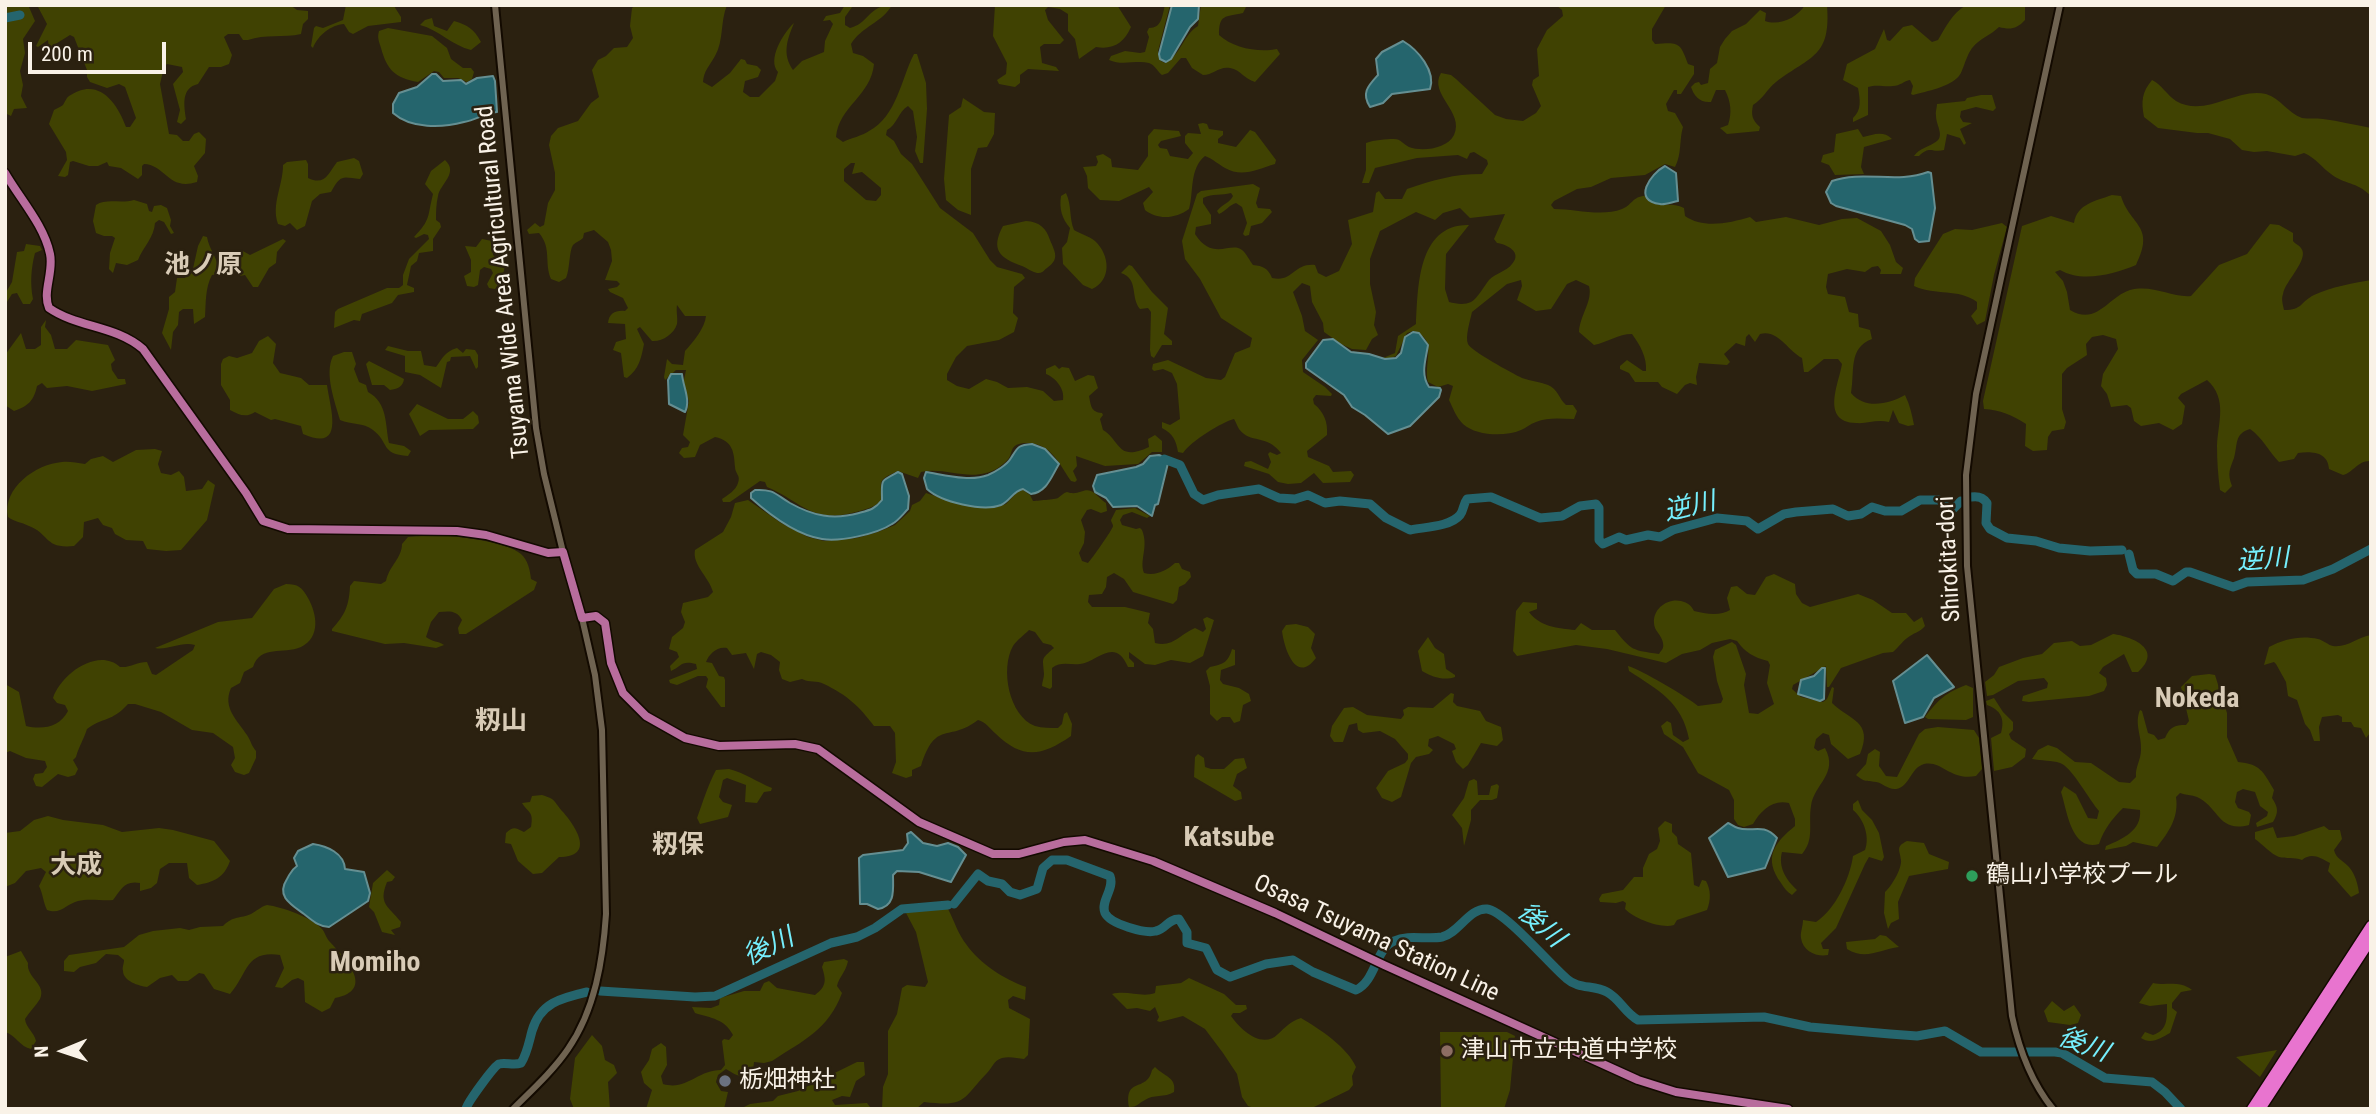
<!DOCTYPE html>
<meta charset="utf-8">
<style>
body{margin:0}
#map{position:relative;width:2376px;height:1114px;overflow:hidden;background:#2b2110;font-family:"Roboto Condensed",sans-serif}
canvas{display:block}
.frame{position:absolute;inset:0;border:7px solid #f9f2e7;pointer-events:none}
.north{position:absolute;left:28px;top:1016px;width:70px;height:70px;-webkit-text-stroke:5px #2b2110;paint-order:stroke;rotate:268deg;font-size:19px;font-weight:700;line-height:28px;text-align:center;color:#f9f2e7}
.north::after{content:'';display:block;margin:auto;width:24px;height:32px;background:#f9f2e7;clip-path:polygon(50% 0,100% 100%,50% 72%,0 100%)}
.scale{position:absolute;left:28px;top:42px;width:138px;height:32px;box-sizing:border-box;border:4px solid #f9f2e7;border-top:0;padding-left:9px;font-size:21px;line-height:24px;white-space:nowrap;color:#f9f2e7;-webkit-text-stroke:5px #2b2110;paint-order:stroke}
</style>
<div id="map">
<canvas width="2376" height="1114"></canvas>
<div class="frame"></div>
<div class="north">N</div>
<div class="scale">200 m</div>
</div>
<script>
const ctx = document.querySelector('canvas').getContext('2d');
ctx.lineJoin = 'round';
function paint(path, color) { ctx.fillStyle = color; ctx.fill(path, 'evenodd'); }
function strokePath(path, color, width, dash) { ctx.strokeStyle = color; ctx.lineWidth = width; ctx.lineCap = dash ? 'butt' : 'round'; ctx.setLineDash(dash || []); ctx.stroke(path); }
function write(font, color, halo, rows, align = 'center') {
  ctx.font = font + ' "Roboto Condensed","Noto Sans JP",sans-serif'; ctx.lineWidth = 5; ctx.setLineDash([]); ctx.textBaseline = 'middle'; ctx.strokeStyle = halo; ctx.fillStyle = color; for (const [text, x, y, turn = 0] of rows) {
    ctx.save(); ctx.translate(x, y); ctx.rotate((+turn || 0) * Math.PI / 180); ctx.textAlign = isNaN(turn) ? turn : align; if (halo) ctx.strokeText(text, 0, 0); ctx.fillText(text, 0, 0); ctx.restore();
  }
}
paint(new Path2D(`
 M5 5 29 7 35 21 23 39 25 53 20 71 23 85 21 96 27 108 14 109 11 116 5 113V21L20 16 21 14 6 16Z
 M37 5H290L297 10 308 11V19L303 24 301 34C284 38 265 34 248 40H243L239 34H228L224 37 232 55 229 64 221 67H209L198 84C181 88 184 105 186 119L181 124 177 122 180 110 173 84 183 72 182 67 167 64 164 67 160 84 169 134 177 135 183 141H189L194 134 199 132 206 139 205 153 194 166 198 176 197 182C168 191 166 165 144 164L142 166V175L138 179 121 168 109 166 107 162 98 166H89L73 161 70 162 68 175 65 177 58 176 67 160 66 152 49 124 54 110C57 108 61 107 63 105 65 102 66 98 69 96 98 76 117 102 126 127H130L136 118 125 87 119 84 107 88 90 82 87 77V70L74 37 70 35 54 45 52 50H49L48 40 38 47 36 46 47 24Z
 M346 5 394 6 401 17V22L368 26 353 34 349 32 344 24C331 25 318 35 313 48L311 46 314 28 316 26 323 28 343 20Z
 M636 5H727C720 22 724 40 715 56 709 67 704 70 703 82L712 87 730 73 741 59 745 60 747 64 757 66 761 70 758 77 745 81 743 92 750 97H759L775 81 778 72C767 60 783 33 794 23 787 40 782 54 793 70L802 61 824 52 825 41 833 24 830 20 823 21 826 16 840 13 845 5 852 7 845 17V25L850 28C868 24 869 5 892 5 883 22 861 27 851 44L853 53 863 56 874 64C871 96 839 106 836 137L843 142C851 138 862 136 869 131 897 116 901 79 914 54H917L926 83 927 109 923 163H920L915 151 917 137 913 111 908 106C898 112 897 125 887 130L886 135 894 141 901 154 912 164 940 208 973 233 990 260 997 267 1022 274 1025 278 1014 287 1013 313 1018 318 1014 332 999 340 967 346 956 357 947 374V380L957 386 969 389 986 379 997 382 1008 388 1027 387 1043 391 1054 401 1063 400C1065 389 1056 378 1046 374V369L1055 365 1059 369 1062 367 1069 368 1075 381 1088 375 1094 376 1098 388 1089 396C1091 406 1091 412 1102 413L1103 415 1100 419 1103 430C1121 441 1117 462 1149 447L1148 439 1155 435 1162 441V452H1152L1138 464 1105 466 1076 456 1077 466 1073 471 1077 480 1075 482 1071 481C1059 464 1052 444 1028 443 1023 443 1017 443 1013 448 1011 451 1011 455 1009 458 1005 464 993 472 986 473 964 479 942 467 921 472L918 478 898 471C876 481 882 479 881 501 873 508 866 509 856 512 810 524 803 502 767 487L765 482 760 481 730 502H723L722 499C728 495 736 490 738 483 741 475 735 474 735 467 734 452 733 441 715 437L700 445 695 457 684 458 679 453 682 448 688 447 690 442 683 435 689 401 683 385 686 370H676L665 380 664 377 667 359 672 364 683 365 685 351C693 342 705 328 706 316H685L677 305C676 311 678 319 677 324 674 334 662 342 652 341L640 327 637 329 644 344C641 359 639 369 627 378L624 377 621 353 613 350 616 342 626 339 625 324 608 323C609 313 616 310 625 311L628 308 623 298 610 292 608 289 617 287 620 284 617 281 605 280 612 261 611 250 608 242 594 230 584 233 583 238C580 241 576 242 573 245 569 251 570 269 566 278L559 282 551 279C544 263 552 248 539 233L529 234 527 230 535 223 540 227 544 225 548 203 555 190V173L549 145 551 136 558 128 578 121 591 103 599 97 592 70 598 60 606 56 614 48 627 47 633 38 630 26 632 8ZM851 163H855L852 174 862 172 881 188V195L876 201 866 200 844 181V169Z
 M995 5H1117L1131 27C1124 43 1113 50 1096 47L1079 59 1075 39 1068 31V14L1060 9 1048 7 1045 10 1048 20 1064 40 1060 44H1044L1040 47 1042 63 1056 67 1059 71 1028 69 1020 75V83L1015 87 999 84 997 80 1006 74 1007 63 993 36Z
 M1165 5H1170L1158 51 1161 61 1165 63C1181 55 1183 35 1198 26L1201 5H1247L1243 13C1225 17 1219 14 1219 35 1233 48 1259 53 1277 49L1280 54 1255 82C1244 79 1241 70 1230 68 1219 66 1213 75 1203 75L1192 68 1186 58H1181L1168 73 1162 75C1158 72 1155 65 1149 63 1136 60 1122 66 1109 60L1111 56 1125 51 1140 53 1145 52 1149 37 1147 32 1149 28C1162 28 1162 16 1165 5Z
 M1556 5H1666L1652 29V40L1655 44C1679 42 1680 42 1688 64L1694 66V74L1681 94H1677V90H1674L1666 104 1668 111 1675 113 1683 127C1679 140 1682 154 1675 167L1665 164 1645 175 1611 178 1591 187 1577 189 1554 201 1551 205 1554 209C1575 209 1602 217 1622 209 1631 206 1633 196 1645 196 1655 211 1670 200 1684 208L1685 216C1703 229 1730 223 1750 217L1756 222 1786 217 1819 225 1842 219 1857 218 1881 231 1890 245 1896 262 1903 268 1901 274H1880L1881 270 1878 266 1872 267 1865 272 1847 269 1828 274 1826 287 1828 294 1845 297 1849 312 1858 314 1859 327 1870 330 1872 339C1848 348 1855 371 1851 393 1865 410 1889 404 1905 395 1910 405 1912 415 1914 425L1908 426 1899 423 1893 410 1889 422C1876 419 1868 424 1856 423 1820 422 1839 383 1842 364L1838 359H1824L1808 372H1804L1802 358C1788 351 1778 329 1760 334L1755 342 1749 334 1746 337 1745 346 1736 343 1724 354 1730 362 1727 365 1699 363 1696 377 1697 385 1690 383 1685 385 1677 394 1662 387 1658 382H1635L1629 373 1620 369V366L1627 360 1643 371H1646C1647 357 1640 345 1632 334 1618 334 1608 342 1594 345L1579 332C1580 315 1593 301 1589 286L1576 280 1567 284 1551 309 1536 311 1517 300 1522 286 1521 280 1507 284 1472 312C1470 321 1465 337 1468 344 1471 351 1512 373 1522 378 1531 381 1540 382 1548 385 1558 389 1559 399 1566 405H1573L1577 411 1574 419C1561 419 1548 417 1536 422 1530 424 1526 428 1521 430 1505 437 1476 436 1463 424 1456 417 1453 408 1449 400L1453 386 1448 384 1438 387 1428 382C1423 362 1439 339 1413 331L1407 333 1396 356 1388 359 1383 358 1395 353 1398 336 1416 324C1418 289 1417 224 1469 225L1446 254 1445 289 1449 302C1456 304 1465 305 1471 302 1478 298 1484 286 1489 280 1496 273 1507 271 1512 264 1523 252 1506 244 1497 243L1494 239 1505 214 1470 218 1460 208 1443 213 1435 220 1416 212 1380 231 1370 259V284L1376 312 1374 325 1378 335 1372 339 1366 350 1352 349 1341 344 1324 332 1323 323 1312 302 1310 286 1302 283 1293 292 1302 316 1305 331 1318 340 1302 360 1303 372 1325 387 1332 394 1331 396 1316 395 1313 399 1314 404C1324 412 1328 422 1327 435L1307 451 1308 457 1329 466 1333 472 1351 471 1354 475 1350 482 1323 483 1314 473 1301 483 1288 484 1278 482 1269 474 1244 466 1245 462 1251 461 1268 469 1271 462 1268 454 1270 452 1277 455 1281 453C1267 434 1250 444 1239 429 1237 426 1236 422 1234 419 1222 422 1191 441 1183 453L1178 452C1176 440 1173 434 1162 428V422L1170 425 1180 419 1177 384 1172 373 1163 369 1154 371 1152 369 1153 364 1168 360 1206 378 1221 380 1225 377 1235 353 1250 347 1252 338 1221 318 1200 279 1185 259 1182 241 1197 194 1201 191 1253 184 1260 188 1256 203 1258 208 1270 209 1272 212 1262 223 1251 226 1249 235 1245 236 1243 234 1247 223 1242 207 1236 203C1229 205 1226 211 1219 214L1217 211C1222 204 1230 203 1233 196L1231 193C1222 196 1213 193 1203 198V203L1211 215V224L1196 227 1195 234C1213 262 1230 241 1242 250 1246 253 1250 261 1253 265 1263 266 1268 268 1272 278 1293 283 1293 263 1315 265L1318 273 1326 277 1339 271 1352 244 1348 220 1373 212 1376 193 1379 191 1385 199H1402L1407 189C1434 180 1453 174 1482 174L1488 164 1487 160 1474 152 1470 153 1467 159 1458 155 1417 158 1375 168 1369 183H1362L1366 170V143C1374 140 1386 139 1394 139 1401 139 1403 144 1409 147 1422 152 1447 149 1454 135 1465 112 1428 94 1441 73L1451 75 1456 79 1495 115 1506 119 1523 121 1536 113 1541 106 1532 85 1533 80 1539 76 1537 49 1547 30 1563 16 1562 10Z
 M1805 5H1827C1831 57 1812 55 1776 82 1767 89 1763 99 1753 105 1751 115 1752 120 1760 127L1759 131 1727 134 1720 128 1728 125C1732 113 1731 102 1725 90H1716L1711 102C1700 103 1694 96 1691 87L1695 83 1699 82 1701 85 1708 83 1710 69 1717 63 1720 47 1725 39 1732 31 1746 24 1760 10 1766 13 1765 21C1779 26 1797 18 1805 5Z
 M1966 5H2025V20C2017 29 2010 30 1999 27 1991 35 1979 39 1973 47 1966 55 1963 72 1959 76 1950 87 1927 91 1913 95L1911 94 1913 86 1910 80C1904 81 1900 86 1893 86 1883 87 1877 84 1868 87V115L1853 122V118C1862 110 1860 99 1858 88L1843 80 1847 64 1875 49 1884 29 1887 40 1890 41 1903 27 1912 25 1932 42 1938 40C1947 25 1951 15 1966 5Z
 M432 18 434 26 447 31 454 21C468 25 474 29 481 42L471 50C453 46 439 30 420 25L425 20Z
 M388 28 432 36 447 48 451 59 463 68H471L474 72 472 79 467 82 458 78H444L439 72 434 71 418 82C395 78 387 70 381 48 379 41 377 38 379 31Z
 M2152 80C2162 85 2167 95 2176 101 2206 118 2237 87 2266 94 2280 98 2288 113 2302 118 2308 119 2316 118 2323 119 2339 121 2355 125 2371 128V196C2356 181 2345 185 2331 174 2321 167 2316 158 2304 153L2295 156 2267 151 2254 152 2242 150 2230 139 2208 133H2197L2158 128 2144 117C2141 101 2142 92 2152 80Z
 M1981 95H1992L1996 108 1993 111 1976 107 1961 111 1960 117 1963 122 1972 123 1960 129 1966 143 1964 145 1960 138 1947 134 1944 150C1932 153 1930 145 1919 156H1914C1920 148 1926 148 1934 143 1946 137 1936 126 1936 116 1935 112 1937 108 1937 104L1965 101 1967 98Z
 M963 98 984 112 995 113 994 134 987 147 978 148 971 169V215L958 210 946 200 944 179 949 115 961 107Z
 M1203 123 1207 124 1209 129 1223 131V135L1218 139V143L1236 147 1250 130 1255 132 1276 160 1275 164C1258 169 1242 178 1225 168 1218 164 1213 159 1205 156 1189 169 1194 192 1189 209 1176 219 1157 220 1145 210L1143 203 1153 192 1149 187 1119 201 1100 200 1088 188 1087 176 1083 167 1096 166 1098 162 1096 156 1103 154 1111 159 1112 167 1138 170 1148 156V136L1154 129 1179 131 1181 136 1161 141 1158 145 1160 148 1167 149 1170 156 1188 159 1193 153 1185 143V136L1188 133 1201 134 1198 124Z
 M1858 129 1863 137C1873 135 1883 130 1892 139L1864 147 1861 167 1864 174 1835 175 1829 165 1821 162 1823 155 1834 152 1836 134Z
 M354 158 359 161 363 174 360 179C342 177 341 174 331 192L320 194 312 201 305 226 297 230 290 223 285 226 278 224C271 204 283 186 283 165L287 162 306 160 308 164V178C325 186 328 174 337 162Z
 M445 160C459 173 440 184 438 196 436 204 436 213 436 220L440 223 441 227 433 239V251L419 253 417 261 411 266 407 285 414 288V292L398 295 392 303 362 314 360 321 354 320 334 328 335 312 338 309 387 288H399L403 285V275L409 259 429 239 428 235 424 234 416 238 414 237C431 219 427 218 433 194L425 184 431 171Z
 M1066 193C1072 206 1069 218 1074 230 1081 234 1089 236 1095 241 1110 255 1112 280 1092 289L1083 285 1063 264 1062 248 1067 242 1070 228C1062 219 1059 209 1061 196Z
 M2112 195 2121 196C2130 226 2156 225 2136 265 2114 274 2082 283 2060 270L2055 272 2063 281 2067 292 2070 310C2097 326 2108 297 2130 290 2153 284 2172 298 2191 296L2219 265 2247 254 2270 224 2279 225 2293 233V241C2295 244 2299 245 2301 248 2310 259 2285 281 2283 294 2281 299 2283 305 2284 310 2303 310 2300 302 2314 295 2331 287 2353 283 2371 280V461C2358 460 2354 472 2343 475L2329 469C2328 452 2312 451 2298 453L2294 459 2279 462C2269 452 2262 437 2250 429 2234 434 2238 444 2234 458 2230 469 2227 473 2232 486L2225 493 2220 490C2218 475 2217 461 2217 446 2218 422 2228 399 2207 380L2181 394 2178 398 2185 406 2182 424 2173 430 2159 423 2141 426 2134 421 2131 408 2127 405 2111 407 2107 394 2101 386 2103 374 2118 349 2116 339 2103 335 2092 337 2086 344 2087 355 2067 368 2062 374V409L2066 422 2064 429 2052 431 2048 437 2047 450 2033 451 2025 446 2026 424C2012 415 2000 410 1984 409L1983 401 2022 226 2051 216 2074 223C2077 204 2095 201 2112 195Z
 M134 200 147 204 149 211 152 212 154 206 161 205 167 208 171 220 170 226 174 233 171 234 164 222 159 220 155 223C154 238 143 247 138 260L127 265 116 263 113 273 109 269 110 253 115 238 112 236H104L96 233 93 221 96 205C106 198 121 204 134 200Z
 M1026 221C1040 222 1046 228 1050 240 1055 252 1060 259 1047 268 1043 271 1043 273 1037 273 1032 272 1027 268 1022 266 1000 258 990 250 1003 226Z
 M2002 223 2007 227 1994 275 1985 321 1977 325 1971 316 1977 309V302C1958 288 1936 296 1914 286L1915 278 1943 234 1955 229 1972 230Z
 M203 236 207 237C209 250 220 261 219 274L212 275C205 288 206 303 205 317L194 324 193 309H183L179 312 178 325 173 332 171 350 162 333 169 309V297L175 292 177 278H185L186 274 192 273 198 246Z
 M283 239 286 241 277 252 276 263 269 268 258 287H253L245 275 240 276 238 252 241 250 250 255Z
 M482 239 492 241 494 245 493 255 505 266 501 283 495 289 489 288 487 284 493 273 491 269 484 267 480 270 478 285 474 287 467 286 464 276 471 272V260L465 246 476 247Z
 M26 244 40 246 42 250 35 253C31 268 30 284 33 299L30 304H23L17 293 12 294 5 305V294L12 282 17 252 24 251Z
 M1129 265 1132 266 1152 292 1168 308 1164 334 1172 341V345H1162L1154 358 1151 356 1150 350 1151 312 1148 308 1140 309C1130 297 1139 279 1121 273Z
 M46 320 45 327 51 335 55 349H67L76 340 108 345 115 360 111 364 112 370 118 379H125L126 384 92 391 67 386 47 388 42 383 37 386C34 400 29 406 14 411L5 405V355L21 333 26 349H35L41 345V327Z
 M268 336 276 344 273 363 280 373 301 378 309 385H327C330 408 346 453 303 434L301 426 275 419 271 420 255 412C246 418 239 415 230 410V400L221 385V364L223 359 229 356 237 358 252 353 259 341Z
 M388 346 408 351H421L424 365 436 367C443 358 444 352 457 348L463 353 466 349 475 350 478 355V367L476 369 470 356 451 357 450 361 447 362 441 388 420 375 405 372V356L385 350Z
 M344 352H352L356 364 354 369 359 382 366 385 368 392C388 403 385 424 389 443L404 446 411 451 408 456C380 454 390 443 373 430 363 422 351 425 340 420 335 402 324 374 333 356Z
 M369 361 404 379C403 387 397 389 390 390L384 385H372L366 364Z
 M417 404 448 419H463L473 411 478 416 479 423 473 429 429 430 420 436 409 414Z
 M155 449 162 451 158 464 161 473 171 475 179 471 184 477 186 491 202 489 208 480 215 485 207 520 181 550 166 551 147 549 143 541 126 540 115 534 112 528 103 525 98 518 84 522 83 537 74 546C44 549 50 534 29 526 21 522 15 522 8 517 2 488 36 464 62 462 69 461 77 463 85 464L91 459 103 456 113 462 136 450Z
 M1023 490 1030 495 1033 501C1036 501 1056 499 1058 498 1061 496 1063 493 1067 492 1078 496 1083 488 1091 491 1096 493 1101 500 1106 503L1107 511 1101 513 1091 509 1087 510 1081 520 1085 532 1084 543 1079 553 1082 561 1088 563C1091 560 1113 529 1113 526 1113 524 1111 522 1111 520L1116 510 1135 508 1150 516 1147 518 1132 512 1123 515 1120 520 1122 525 1136 529 1140 528 1142 530C1149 547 1139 560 1144 573 1156 576 1166 571 1175 563H1179L1182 569 1190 572 1191 577 1185 584 1179 587 1177 600 1173 604 1133 592 1124 579 1114 573 1107 577 1106 587 1102 594 1089 595 1088 602 1092 607H1125L1150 613 1148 623 1153 629 1155 643C1173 648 1180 634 1195 628L1203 632 1206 629 1203 619 1207 617 1214 620 1203 656 1190 663 1171 660 1155 665 1145 664 1129 652V658L1134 663V667H1128C1115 636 1097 662 1080 664 1069 665 1061 661 1052 668V687L1050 689 1042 686C1042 682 1044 678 1044 674 1043 657 1040 660 1054 648L1051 645 1043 643 1035 632 1029 630C1024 635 1017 640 1013 646 1000 669 1009 716 1035 726 1042 728 1051 728 1058 728L1062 724 1064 714 1067 712 1072 724 1071 736C1042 756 1023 760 996 734 989 728 986 722 978 720 948 743 936 719 921 766L912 770V776L906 778 892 773 896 762 895 733 890 726H874C859 706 847 695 824 684 816 680 810 683 802 679L790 682 782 679 779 670 780 662 771 655 761 652 757 654 754 669 746 653 732 655 727 648C717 646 709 654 706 662L712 663 719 676 724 677 725 680V707H721L706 687 708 679 706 676H698L677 685 670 683 669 680 697 669 696 664C681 660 682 666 671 671L670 666 679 657 677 652 669 649 672 637 683 628 685 622 681 612 683 603 708 597 713 592C709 577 692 565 695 550L723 532 731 517 735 503 748 500 781 523 808 537 824 541 857 538 878 532 895 525 910 511 912 505 920 501 926 493 962 505 994 508 1006 504 1018 491Z
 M435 535C455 536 506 541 521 554 528 560 530 570 531 579L537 582 534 590 466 634H459L458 628 462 620C457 610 449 611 439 612L431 622 426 637C432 642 439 641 444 645L436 648 404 643 385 644 332 631V629C345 615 349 606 350 586L354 581 381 584 386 581C389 566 402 558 402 544L408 537Z
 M1774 574 1795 584 1796 594 1802 603 1810 607 1858 594 1873 600 1892 613H1906L1914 622 1922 617 1925 626C1920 632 1916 632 1910 636 1903 640 1899 647 1893 652L1883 653 1841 668 1829 687H1827L1826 666 1793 685 1792 689 1801 697 1823 702 1827 699 1832 687 1834 688 1832 703C1849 720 1874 721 1860 754L1848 759 1831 744 1829 735 1823 733 1816 739 1814 748 1818 751 1825 748C1839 774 1814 784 1811 806 1808 824 1815 839 1802 854L1782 852C1778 867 1786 880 1797 890L1792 895C1787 892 1784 888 1781 883 1763 858 1774 843 1795 826V819L1789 803C1773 799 1761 810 1753 824L1744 827 1738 825 1734 819V800L1729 790 1698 773 1683 747 1664 734 1661 726 1667 721 1671 723 1673 735 1683 742 1689 739C1682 702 1658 690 1629 671L1628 666C1638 668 1689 698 1698 706L1721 703 1723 699 1717 681 1713 657 1715 650 1732 642 1736 645 1746 674 1744 685 1749 713 1758 714 1774 704 1767 683 1770 665 1768 661C1753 657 1746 653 1737 641L1730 639 1712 643 1700 650 1682 654 1666 663 1607 649 1576 645 1517 656 1513 651 1516 611 1523 602 1537 603V609L1529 612C1540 627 1558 628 1575 630L1581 623 1592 630H1615C1632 651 1632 650 1659 654 1662 649 1664 649 1663 643 1662 635 1654 631 1654 623 1653 608 1668 598 1681 601 1688 603 1691 605 1694 611 1705 614 1721 616 1730 610L1727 598 1731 587 1737 586 1747 594 1755 595 1766 577Z
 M286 584C298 584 302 587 308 598 317 614 321 637 301 647 283 655 261 644 253 667L244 672 240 683 231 688C222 708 238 721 247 735 251 741 251 745 256 751V758L249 773 244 775 235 772 231 765 235 758 233 747 213 733 192 730 161 712 135 704H128C112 722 103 717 87 729 84 739 79 746 76 757L73 760 78 769 75 775 68 777 58 774 42 787 36 786 33 779 35 774 43 773 47 767 45 761 26 758 10 751 5 753V684L19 692 26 726C43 730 60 727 68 711L65 705 57 703 53 698C61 674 98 647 120 667 130 668 137 662 147 662L152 674 156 675 193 650 195 645C181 641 167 651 155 648L218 622 252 618 274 589Z
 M1296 624 1308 627 1315 634 1311 648 1316 658C1296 685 1284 648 1282 631L1286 625Z
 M2113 634C2134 637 2163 650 2138 672H2132L2124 654 2103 667 2099 673 2106 678 2107 685 2104 691 2089 696 2029 702 2022 701 2023 696 2047 688 2048 683 2044 678 2018 681 1993 695 1987 696 1985 682 1994 675 1999 667 2023 658 2042 654 2054 643 2072 641 2080 646 2091 645Z
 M2371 635C2371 659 2368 685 2371 707 2372 716 2367 721 2370 733L2366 738 2361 728 2354 727 2351 722H2342V717L2338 715 2322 717 2319 727 2320 741H2314L2310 730 2305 724 2297 700 2288 696 2286 682 2276 664 2274 662 2264 665 2269 647C2284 639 2301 635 2318 639 2323 640 2328 645 2333 646 2347 648 2358 637 2371 635Z
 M1428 637 1435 648 1444 654 1446 669 1455 675V677C1444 681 1432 677 1422 671L1418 651Z
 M1232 649 1235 650V665L1221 670 1220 680 1223 684 1239 688 1249 694 1251 701 1243 705 1240 721 1234 723 1230 717H1222L1217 721 1210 714V686L1206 671 1210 667C1223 664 1228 663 1232 649Z
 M2209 674 2215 675 2227 713V737L2238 762C2260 764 2263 771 2274 790L2272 798C2278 807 2279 812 2273 822L2257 827 2256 823 2267 816 2268 812 2260 806 2255 792 2243 789 2237 792 2235 802 2238 808 2249 812 2251 815 2249 825C2218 833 2219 807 2197 797 2192 795 2185 795 2180 793L2176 797C2179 817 2169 832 2157 847L2133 842 2126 846 2105 850 2106 846C2122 839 2142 831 2140 810L2123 808C2112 819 2104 829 2099 844 2071 852 2067 810 2061 792L2064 786 2076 794 2088 818 2097 819 2099 811C2090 801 2071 766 2060 763 2052 760 2041 761 2032 759L2038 750 2048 745 2057 748 2075 762 2091 763 2119 782 2130 783 2136 777C2135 767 2141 760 2141 750 2142 736 2134 724 2140 710L2142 711 2148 733 2154 735 2158 740 2165 738C2170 727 2174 725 2186 725L2189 721 2181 687 2192 676Z
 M1966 685 1973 688V717L1966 720 1928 719 1925 717C1938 700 1945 693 1966 685Z
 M1451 693 1454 694 1453 702 1457 706 1480 711 1486 721 1501 727 1503 740 1497 746 1481 743 1468 765 1463 769 1456 762 1452 751 1456 749 1454 744 1438 736 1429 739 1428 746 1433 750 1429 754 1416 757 1411 763 1401 797 1392 802 1382 798 1376 788 1388 771 1405 763 1408 759V754L1395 739 1380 731 1363 733 1358 730 1357 723 1349 725 1343 742H1334L1330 736 1332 726 1344 708 1353 707 1367 715 1401 719 1404 715 1403 710 1408 707 1433 708Z
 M1994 698 2003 712 2013 722V730L2009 734 2011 739 2026 749 2025 757 2012 767 1994 771 1991 738 2001 733C2005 719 2001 710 1987 705L1986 701Z
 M1938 727 1974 730 1979 738 1982 769 1976 776C1950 781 1942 760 1924 764 1910 768 1910 787 1896 789 1888 790 1883 783 1876 782 1865 780 1866 783 1856 775L1866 764 1868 754 1875 749 1880 752 1879 766 1886 776 1897 777 1919 734 1925 729Z
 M1198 754 1204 758 1205 767 1211 769H1224L1235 759 1244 758 1247 768 1237 774 1233 786 1241 792 1242 799 1235 801 1194 777 1195 757Z
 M729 769C745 773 757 782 772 788L771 791 764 792 757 803 745 802 746 785 727 778 723 780 719 797 723 802 732 805 728 817 700 824 697 818C703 802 707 787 716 770Z
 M1474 779 1477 781 1478 795H1489L1491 786 1497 784 1499 786 1497 798 1492 800H1480L1471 810V820L1464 846 1462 828 1452 815 1464 798 1469 781Z
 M542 795C545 796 549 797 552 799 556 802 559 808 563 812 577 828 595 857 559 857L542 873 533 874 518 861 511 844 505 843 506 833C514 826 515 828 524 832L531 827C534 811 528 813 522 803L530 802 532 796Z
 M1858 800 1862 810 1872 820 1879 833 1884 857 1882 861 1869 857 1865 864 1836 928 1821 943 1823 949H1829L1828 955C1817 957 1803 952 1801 938 1800 933 1803 926 1803 920L1816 922C1835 910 1850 878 1853 856L1865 850C1870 837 1864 819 1853 810V804Z
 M48 816 63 820 103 825 122 832 159 828 173 830 214 841 230 861C224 878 214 882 197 885L189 878 187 863H169L160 869 157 883 151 888 140 891V883C124 880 121 890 113 900 102 901 89 898 78 901 66 904 61 915 47 910 43 902 43 894 39 886L46 872 41 868 26 871 15 883 5 887V833L20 831 34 820Z
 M1665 821 1672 824V832L1677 837 1678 844 1691 853 1694 885 1699 887 1702 880 1706 881C1711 890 1711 900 1707 910L1677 920 1674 925C1661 929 1635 919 1625 909L1626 903 1623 901 1616 903 1600 902 1599 899 1602 894 1623 890 1634 877H1643V868L1649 854 1657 849 1660 841 1658 828Z
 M2324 826 2329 830H2340L2342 839 2334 850C2336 859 2343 860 2349 867 2355 874 2358 884 2359 893L2351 897 2328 871 2330 863C2320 858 2312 852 2302 860 2294 857 2286 859 2279 857 2271 854 2262 844 2255 839V832L2273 827 2277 838 2294 836Z
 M1907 841 1924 843 1929 854 1949 862 1948 869 1909 876 1898 902 1899 919 1891 923 1888 929 1884 913 1885 892C1891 887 1902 869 1901 860 1900 850 1895 847 1907 841Z
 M387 870 395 877 392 881 387 882C378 904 388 906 401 922L400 927 391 930 395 935 382 932 374 912 369 907 373 883Z
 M267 905C282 907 311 917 322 929 325 932 326 938 330 942 344 957 377 990 335 998L330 1008 322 1012 305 1002 304 981 298 978 292 980 282 988 275 987 284 968 280 955C245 950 248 974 230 994L214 989 204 974 199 973 188 981H178L172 975 160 978 147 987C139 986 123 981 123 971 122 967 124 964 124 960L118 955 106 954 96 963 80 967 74 972 64 971V961L69 955 124 947 139 935 153 931 180 928 189 930 200 927 223 926C234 915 240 919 251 914 257 911 260 907 267 905Z
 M943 907 948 909C954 920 958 934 966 944 980 964 1004 979 1026 987L1025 1000 1013 996 1008 1000 1009 1008 1030 1019 1028 1055 1024 1059C1017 1058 1009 1056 1002 1058 993 1061 993 1067 987 1073 961 1100 967 1107 924 1102L916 1109H882L883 1087 888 1074V1031L897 1014 902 988 907 985 925 987 928 982 916 932 905 911 909 909Z
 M1880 935 1886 936 1899 947C1880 949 1866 961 1847 949L1846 942 1875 939Z
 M21 951 28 963C26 978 47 984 40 999 36 1006 29 1012 25 1019 26 1028 34 1032 36 1041L31 1049C20 1047 16 1035 5 1032V957Z
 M844 959 848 961C846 972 839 977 837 986L842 993C828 1030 804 1040 772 1061L764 1063 754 1062 753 1071C740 1079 738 1076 726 1069L718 1075 716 1082 721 1091 728 1092 724 1109H646L652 1090 644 1083 641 1072 649 1060 652 1049 661 1043 666 1047 667 1065 661 1076 663 1084C687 1091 697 1070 721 1070L725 1065 722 1041 724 1039 729 1040 733 1035C725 1019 711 1018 695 1013L692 1007 711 1008 719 1005 720 998 744 991H760L764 983 769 981 777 988 815 995C827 986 826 980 822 967L824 962Z
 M1189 978 1224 994 1236 1005H1246L1247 1009 1240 1013H1233L1231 1016C1240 1029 1262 1050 1278 1034 1286 1027 1289 1022 1301 1018 1320 1029 1348 1048 1356 1067L1352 1076 1353 1085 1349 1090 1314 1107 1258 1109 1248 1106 1242 1097 1237 1074 1223 1053 1205 1029 1183 1016 1160 1022 1157 1021 1159 1017 1155 1007 1150 1011 1137 1008 1127 1009 1112 994C1128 990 1142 998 1155 993L1156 986 1181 983Z
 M2153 983C2166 986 2179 980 2192 990L2181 992 2172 1003V1008L2177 1012 2170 1033C2161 1038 2151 1045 2141 1038L2145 1032 2153 1035C2168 1030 2167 1018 2167 1004L2150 1006 2139 1003Z
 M2052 1001 2064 1011 2074 1005 2081 1015 2078 1023 2070 1025 2048 1022 2044 1011Z
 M1440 1032H1507L1515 1036 1510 1090 1504 1109H1441Z
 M592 1035 602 1046 605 1060 614 1065 617 1073 608 1082 610 1109H574L570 1099 575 1058Z
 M2277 1050 2260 1077 2236 1057Z
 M857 1062H864L865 1075 856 1081 850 1097 842 1096 832 1100 835 1105 867 1103 870 1107 867 1109H740L750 1104 773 1101 778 1096 798 1091Z
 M1155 1067C1163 1076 1177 1077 1174 1092 1165 1098 1153 1094 1145 1100 1137 1104 1138 1107 1129 1107 1124 1076 1147 1093 1152 1070Z`), '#404202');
const water = new Path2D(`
 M1172 5H1199L1198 19 1190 27 1171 59 1166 62 1160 59 1159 54Z
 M1403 41C1418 50 1436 71 1430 89L1392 94 1383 103 1370 107C1361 93 1368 86 1378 75L1376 59 1382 52Z
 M432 74H436L443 81 461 80 466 84 477 78 493 76 495 81 497 112C485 113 476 120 464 122 442 128 411 129 393 113V104L399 93 417 87Z
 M1665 166 1676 173 1678 201C1672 202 1665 205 1660 204 1632 201 1650 174 1665 166Z
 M1928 172 1931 173 1935 208 1929 241 1919 242 1915 239 1912 229 1905 225 1836 206 1831 203 1826 192 1832 181C1863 170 1897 184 1928 172Z
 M1413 332 1419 333 1428 345C1426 359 1420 374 1429 387L1440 388 1441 390 1439 397 1410 426 1388 434 1365 415 1352 407 1344 395 1306 368V363L1323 340 1333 339 1351 352 1369 354 1385 359 1396 358 1401 353 1405 337Z
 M671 374H682C683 387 691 400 685 412L669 404 668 380Z
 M1032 444 1045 449 1059 464C1051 477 1047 492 1031 494L1023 489C1013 491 1010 501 1001 505 983 512 941 502 927 489L924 478 926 472C945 475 970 482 988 475 995 472 1007 465 1011 458 1018 447 1018 445 1032 444Z
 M1159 455 1169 459 1158 504 1155 505 1152 516 1137 506 1113 507 1106 498 1095 492 1093 486 1097 475 1136 467 1143 464 1150 456Z
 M898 472 902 474 909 496 908 509C903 514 898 521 892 524 877 534 840 542 822 539 796 535 770 515 751 498V493L755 490C774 489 775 494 790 503 813 516 833 520 859 513 870 510 875 509 882 500 882 479 879 482 898 472Z
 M1927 655 1954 687 1934 698 1923 717 1905 723 1893 681Z
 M1822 668H1825L1824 699 1820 701 1798 694 1801 680 1814 676Z
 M1728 823C1731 824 1734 827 1738 828 1752 833 1762 822 1777 838L1765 868 1728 877 1709 838Z
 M911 832 923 843 937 846 948 843 958 847 966 855 951 882 919 872 897 871 893 875C893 889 896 906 878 909L867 904H860L859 858 863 855 903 850 908 843 907 834Z
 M313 844C327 846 344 853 345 869L364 872 370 893 368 901 329 927C319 927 312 920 304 914 290 904 276 896 287 879 291 872 291 870 297 866L294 858 298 851Z`);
paint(water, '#25656d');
strokePath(water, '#658f92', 2);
strokePath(new Path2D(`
 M5 18 20 15
 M1164 459 1180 465 1194 494 1203 500 1218 495 1259 489 1279 498 1295 499 1308 495 1325 503 1340 501 1370 504 1386 518 1410 530C1424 527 1450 527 1460 515 1464 510 1463 504 1467 499L1491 497 1540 518 1562 516 1580 506 1596 504 1599 508V540L1603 544 1619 537 1626 540 1648 535 1660 537 1673 530 1717 518 1747 521 1758 529 1784 514 1796 512 1833 509 1848 516 1861 514 1872 507 1885 511H1901L1920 500H1939L1948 508 1953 509 1961 501
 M1971 497C1978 496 1983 497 1987 503L1986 523 1990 529 2007 538 2036 541 2059 548 2090 551 2122 550
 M2129 554 2133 570 2137 574H2156L2173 581 2186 572H2190L2233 587 2247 582 2303 580 2333 569 2371 549
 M954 904 978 874 988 881 1002 884 1010 892 1020 895 1037 889 1043 868 1052 860H1067L1110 876C1115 889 1100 901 1105 913 1110 924 1145 934 1156 931 1166 929 1168 919 1179 919L1187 932V943L1206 948 1217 970 1230 977 1266 964 1293 960 1313 972 1356 990C1376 981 1375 949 1394 941 1409 934 1426 940 1442 937 1459 933 1469 908 1487 909 1505 911 1551 966 1567 979 1578 989 1594 985 1607 992 1620 999 1625 1013 1638 1020L1764 1017 1810 1027 1890 1034 1917 1036 1945 1031 1981 1052H2055L2062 1053 2105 1078 2152 1082 2165 1092 2181 1109
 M600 991 695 997 715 996 831 943 857 937 875 928 902 909 948 905
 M466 1109C467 1103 494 1066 499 1064 506 1062 514 1066 521 1063 527 1054 529 1042 532 1031 540 1003 561 998 587 992`), '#25656d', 9);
const minor = new Path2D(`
 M495 5 536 428 544 474 563 552
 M513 1109C532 1090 553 1071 568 1049 595 1010 603 960 606 914L602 730 595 675 582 618
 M2053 1109C2031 1082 2019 1049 2012 1016L1967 566 1966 475 1976 394 2060 5`);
const major = new Path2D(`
 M5 173C20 199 44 225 50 254 54 272 42 292 49 308 78 328 115 325 143 349L246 493 263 521 288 529 457 531 486 535 548 553 563 552 582 618 596 616 605 623 611 663 623 693 646 716 685 738 719 746 795 744 818 749 919 822 993 854H1019L1064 842 1085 840 1153 861 1275 913 1384 965 1638 1080 1676 1092 1788 1109`);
const highway = new Path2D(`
 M2252 1109 2371 926
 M2260 1109 2371 939`);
strokePath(minor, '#130a00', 10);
strokePath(major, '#130a00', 11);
strokePath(highway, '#130a00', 13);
strokePath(minor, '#6f6351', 6);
strokePath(major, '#b86d9d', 8);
strokePath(highway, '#e874cf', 10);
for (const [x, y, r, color] of [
 [1972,876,7,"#2e9e5b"],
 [1447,1051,7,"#8d6e63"],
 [725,1081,7,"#6b7280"]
]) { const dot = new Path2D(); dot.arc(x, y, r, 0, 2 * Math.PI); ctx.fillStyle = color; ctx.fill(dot); strokePath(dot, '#2b2110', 2.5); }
write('24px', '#f9f2e7', '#2b2110', [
 ["Tsuyama Wide Area Agricultural Road",504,282,-96],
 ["Shirokita-dori",1950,559,-93],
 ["Osasa Tsuyama Station Line",1376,939,25]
]);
write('24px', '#f9f2e7', '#2b2110', [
 ["鶴山小学校プール",1986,876],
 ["津山市立中道中学校",1461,1051],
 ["栃畑神社",739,1081]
], 'left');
write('bold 26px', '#d8cbb6', '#2b2110', [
 ["池ノ原",203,266],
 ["籾山",501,722],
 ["籾保",678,846],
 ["大成",76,866]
]);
write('italic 26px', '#75effd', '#2b2110', [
 ["逆川",1690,508,-13],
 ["逆川",2263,561,-4],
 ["後川",1540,926,42],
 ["後川",769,948,-25],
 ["後川",2083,1046,21]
]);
write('bold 28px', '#d8cbb6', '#2b2110', [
 ["Nokeda",2197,700],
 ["Katsube",1229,839],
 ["Momiho",375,964]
]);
</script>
